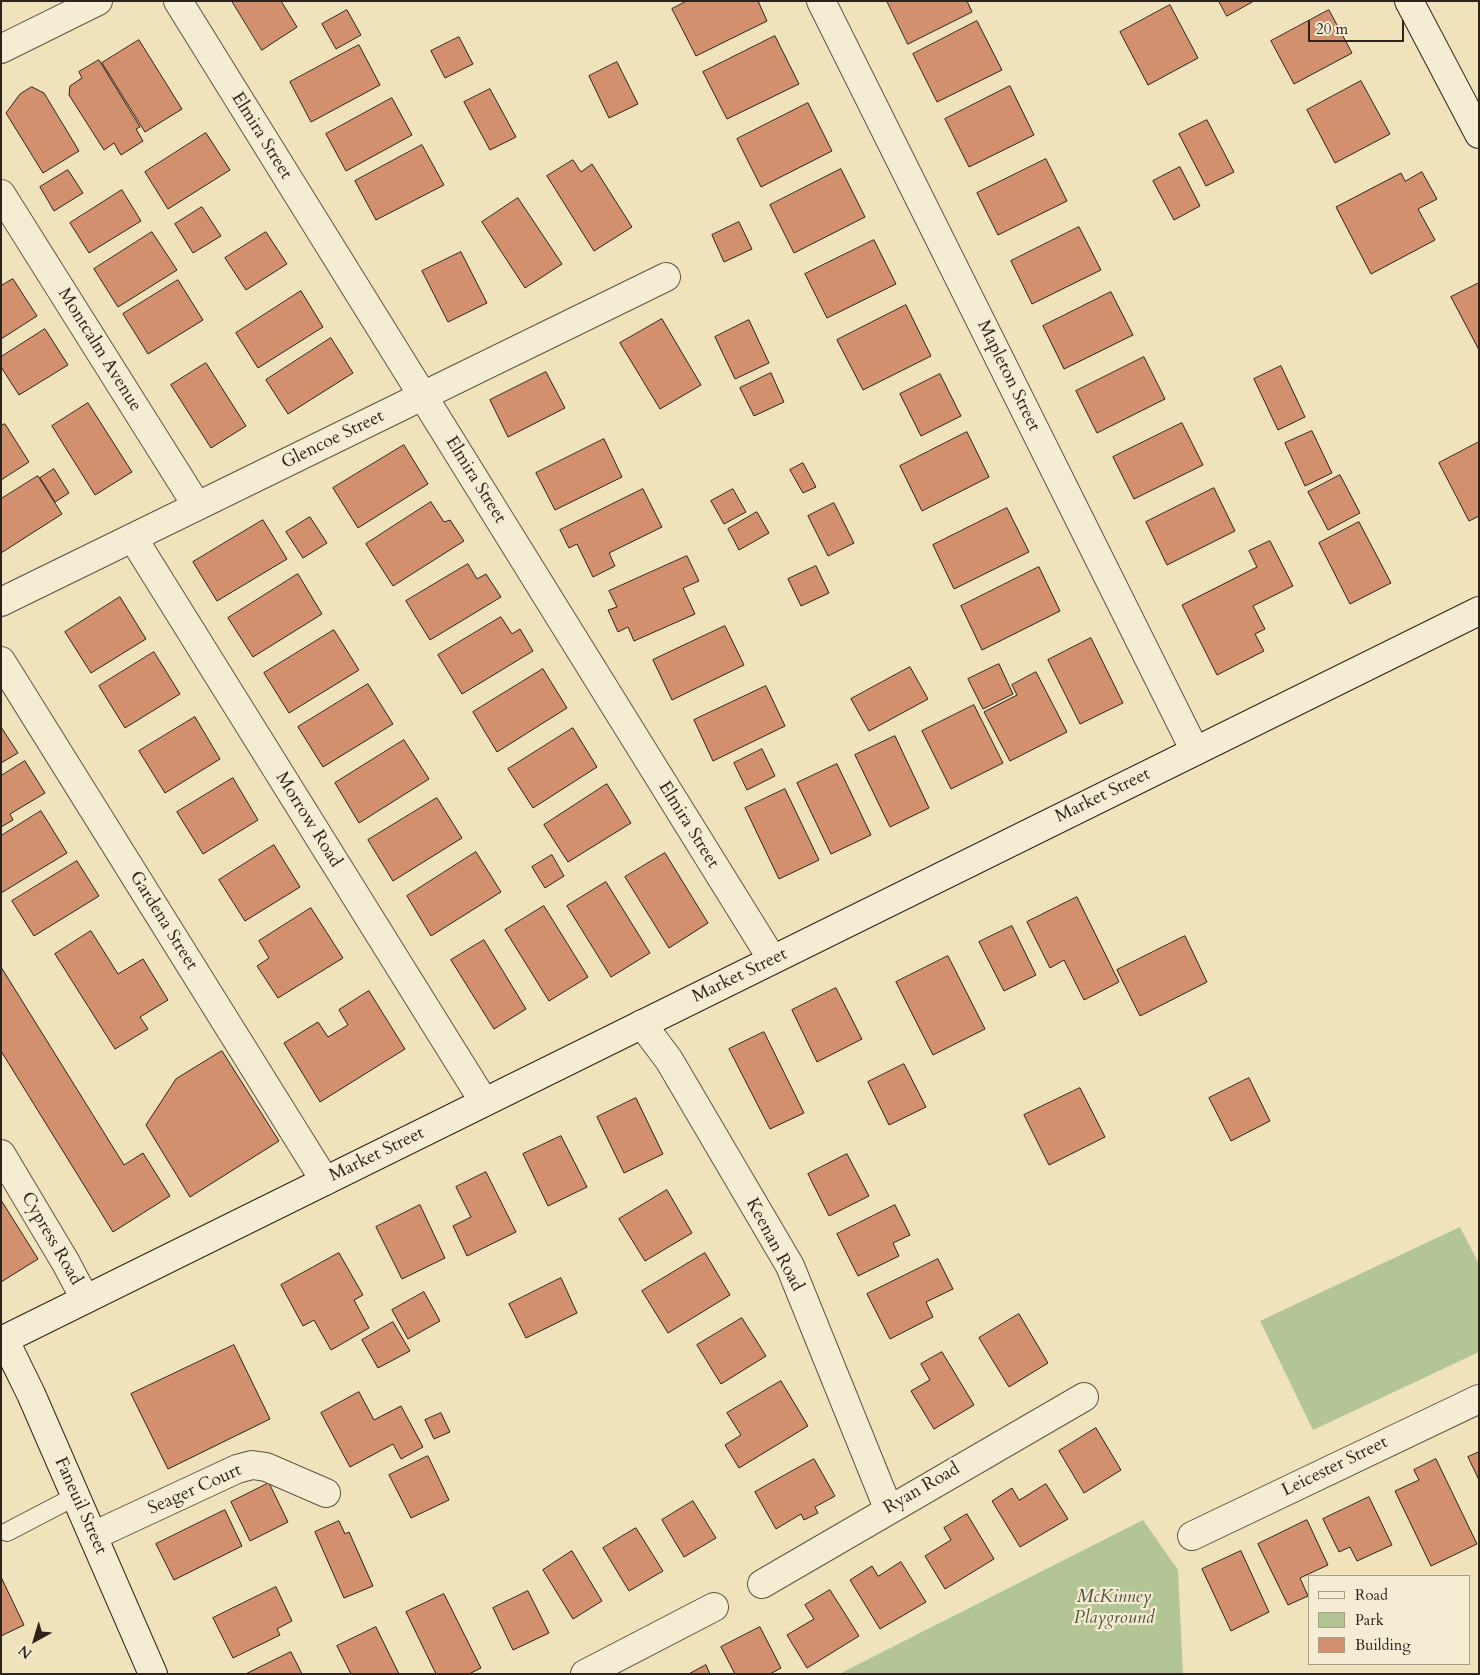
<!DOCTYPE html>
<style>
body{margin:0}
#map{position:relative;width:1480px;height:1675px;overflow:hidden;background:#f0e3bc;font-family:Cardo,serif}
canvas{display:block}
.frame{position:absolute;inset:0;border:2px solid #2e221a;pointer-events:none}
.legend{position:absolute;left:1308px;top:1575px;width:162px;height:90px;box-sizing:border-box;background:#f5edd3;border:1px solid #a59c89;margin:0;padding:6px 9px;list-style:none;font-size:15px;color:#2e221a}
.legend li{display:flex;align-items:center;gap:10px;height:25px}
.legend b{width:25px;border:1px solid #a59c89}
.north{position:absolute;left:10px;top:1615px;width:50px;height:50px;-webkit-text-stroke:4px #f5edd3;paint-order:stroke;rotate:219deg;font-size:14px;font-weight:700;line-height:20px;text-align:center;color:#2e221a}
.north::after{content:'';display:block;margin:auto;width:18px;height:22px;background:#2e221a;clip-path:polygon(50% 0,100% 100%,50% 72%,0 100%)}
.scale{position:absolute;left:1308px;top:20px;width:96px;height:22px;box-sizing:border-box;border:2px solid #2e221a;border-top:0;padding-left:6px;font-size:15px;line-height:18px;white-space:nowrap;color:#2e221a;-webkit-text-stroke:4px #f5edd3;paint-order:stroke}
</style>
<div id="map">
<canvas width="1480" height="1675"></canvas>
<div class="frame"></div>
<ul class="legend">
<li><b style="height:6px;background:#f5edd3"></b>Road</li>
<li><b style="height:14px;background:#b4c595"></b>Park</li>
<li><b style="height:14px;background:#d3906e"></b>Building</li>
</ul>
<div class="north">N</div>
<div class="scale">20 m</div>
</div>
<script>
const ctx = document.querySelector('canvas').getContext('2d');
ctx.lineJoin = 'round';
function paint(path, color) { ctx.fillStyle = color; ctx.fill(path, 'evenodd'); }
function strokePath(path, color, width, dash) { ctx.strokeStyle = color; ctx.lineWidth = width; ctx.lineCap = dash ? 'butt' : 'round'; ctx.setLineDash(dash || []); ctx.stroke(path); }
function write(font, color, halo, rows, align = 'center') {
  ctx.font = font + ' Cardo,serif'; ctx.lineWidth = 4.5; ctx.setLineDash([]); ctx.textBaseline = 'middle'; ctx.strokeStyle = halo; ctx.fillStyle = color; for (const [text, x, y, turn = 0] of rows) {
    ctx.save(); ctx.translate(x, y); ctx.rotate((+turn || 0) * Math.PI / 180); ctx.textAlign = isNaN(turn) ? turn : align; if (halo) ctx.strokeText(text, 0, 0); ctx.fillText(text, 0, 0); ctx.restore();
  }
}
paint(new Path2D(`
 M1460 1227 1479 1264V1352L1313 1430 1260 1321Z
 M1143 1520 1178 1570 1183 1674H839Z`), '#b4c595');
const building = new Path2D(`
 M232 1H281L297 27 262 50Z
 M687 1H758L767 21 696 56 672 9Z
 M887 1H967L972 12 908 44Z
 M1219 1H1254L1227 16Z
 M1170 5 1198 58 1148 85 1120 32Z
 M347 10 361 35 336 49 322 24Z
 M1329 10 1352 53 1294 84 1271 41Z
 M977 21 1002 70 937 102 913 54Z
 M775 36 799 84 727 119 703 72Z
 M459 37 473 64 445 78 431 51Z
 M139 40 182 109 145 132 102 63Z
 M359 45 380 85 311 122 290 82Z
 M99 60 140 127 136 129 143 141 121 155 114 143 104 150 69 95 70 86 82 78 79 72Z
 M617 62 638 104 609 118 589 76Z
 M1361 81 1390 134 1335 163 1307 110Z
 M1010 86 1034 135 969 167 945 119Z
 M32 87 44 93 79 151 43 173 6 113 20 94Z
 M490 89 516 137 490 150 464 102Z
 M392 98 412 135 346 171 326 134Z
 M808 103 832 151 761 187 737 139Z
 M1207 120 1234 172 1206 186 1179 134Z
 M206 133 230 170 168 209 145 172Z
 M422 145 444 185 376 220 355 181Z
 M1046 159 1067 201 998 235 977 193Z
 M573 160 581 172 592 164 632 227 594 251 547 176Z
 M1180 167 1200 206 1174 220 1153 181Z
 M841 169 865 217 794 253 770 205Z
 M68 170 83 193 54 211 40 187Z
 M1422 172 1437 199 1418 209 1435 240 1371 274 1336 207 1401 173 1405 181Z
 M122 190 141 221 89 253 70 223Z
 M518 198 562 264 525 288 482 222Z
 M202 207 221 236 193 253 175 224Z
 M739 222 752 249 724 262 712 235Z
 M1079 227 1101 270 1032 304 1011 261Z
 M152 232 177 270 118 307 94 269Z
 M266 232 287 264 246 290 225 258Z
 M874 240 896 284 827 318 805 274Z
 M461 252 487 303 448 322 422 271Z
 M13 279 37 316 1 339V286Z
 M178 280 203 320 148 354 123 314Z
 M1479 283V350L1451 297Z
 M301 291 323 327 258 368 236 333Z
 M1111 292 1133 335 1064 369 1043 326Z
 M906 305 931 356 863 390 837 340Z
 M662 319 701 385 660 409 620 343Z
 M749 320 769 363 735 379 715 337Z
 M45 329 68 365 19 395 1 367V357Z
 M331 338 353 373 288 414 266 380Z
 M1144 357 1165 399 1097 433 1076 391Z
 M206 363 246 426 211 448 171 385Z
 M1281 366 1305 417 1278 430 1254 379Z
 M546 372 565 408 508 437 490 400Z
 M771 373 784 402 754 416 740 388Z
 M940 374 961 416 921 436 900 394Z
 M88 403 132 472 95 495 52 426Z
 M1182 423 1203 465 1134 499 1113 457Z
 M5 424 29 462 1 480V426Z
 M1312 431 1332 473 1305 486 1285 443Z
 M967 432 989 477 922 511 900 466Z
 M604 439 622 477 555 510 536 473Z
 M1479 442V516L1469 521 1439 463Z
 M404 445 428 484 358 528 333 488Z
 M803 463 816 487 803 493 790 470Z
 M54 469 69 493 55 502 40 478Z
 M1340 475 1360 513 1328 530 1308 492Z
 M38 476 62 514 1 553V499Z
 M1214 488 1235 531 1167 565 1146 522Z
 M643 489 662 527 609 553 615 566 593 577 577 544 569 548 560 530Z
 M733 489 746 512 724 524 711 501Z
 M431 502 444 522 450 520 464 541 393 586 366 544Z
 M834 503 854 543 828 556 808 516Z
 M1007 508 1029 552 954 589 933 545Z
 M757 512 769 533 739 550 728 529Z
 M310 517 327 543 303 558 286 532Z
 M263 520 287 559 217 601 193 562Z
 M1359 522 1391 583 1350 604 1319 543Z
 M1270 541 1293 586 1253 606 1265 629 1255 634 1264 651 1217 675 1182 605 1257 567 1249 551Z
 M687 556 699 581 683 588 695 614 634 641 628 627 618 632 608 610 617 607 609 591Z
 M468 564 477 579 486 574 501 597 430 640 406 601Z
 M816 566 829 593 801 606 788 579Z
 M1039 567 1060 611 982 650 961 606Z
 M298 574 322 614 253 657 228 618Z
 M120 597 146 639 91 673 65 632Z
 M501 617 512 634 520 629 533 651 462 694 438 655Z
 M725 626 744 665 672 700 653 660Z
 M334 630 359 670 289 713 264 673Z
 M1091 638 1123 703 1080 724 1048 660Z
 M154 652 180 694 125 728 99 686Z
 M999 664 1013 694 983 709 968 679Z
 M910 667 928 699 869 731 851 699Z
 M543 669 567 708 497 752 473 712Z
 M1036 672 1067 732 1010 761 984 712 1017 695 1012 685Z
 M368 684 393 724 323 767 298 727Z
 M766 686 785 726 713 761 694 720Z
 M974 705 1003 763 951 789 922 731Z
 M195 717 220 759 165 793 139 751Z
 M1 727 18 753 1 763Z
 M573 728 597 767 533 808 508 769Z
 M895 736 929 808 890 827 855 755Z
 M404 740 429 779 359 823 335 783Z
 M762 749 775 776 747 790 734 763Z
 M25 761 45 793 10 814 13 820 1 827V776Z
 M837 764 871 835 831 854 797 783Z
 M233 778 258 820 203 854 177 812Z
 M607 784 631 823 568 862 544 825Z
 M785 789 819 860 779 879 745 808Z
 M437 798 462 838 393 881 368 840Z
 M41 811 67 853 1 893V836Z
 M274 845 300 887 245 921 219 880Z
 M476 852 501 892 431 936 407 896Z
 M665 853 708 923 669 948 625 877Z
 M552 855 564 876 545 888 532 867Z
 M77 861 99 896 34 936 12 901Z
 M606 882 650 953 611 977 567 906Z
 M1077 897 1119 982 1084 1000 1064 960 1050 968 1027 922Z
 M544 906 588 977 549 1001 505 930Z
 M311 908 343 958 278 998 257 966 269 958 259 941Z
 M1012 926 1036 975 1004 991 979 942Z
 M91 931 118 974 143 959 168 1000 140 1017 148 1029 115 1049 55 954Z
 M1185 936 1207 982 1140 1016 1117 970Z
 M484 940 526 1009 494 1029 451 960Z
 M948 956 985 1029 933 1055 896 982Z
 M1 967 124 1165 143 1153 170 1196 113 1232 1 1051Z
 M836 988 862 1039 817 1062 792 1010Z
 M369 991 405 1049 320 1102 284 1043 318 1022 328 1037 348 1025 339 1010Z
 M764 1032 804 1113 770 1129 729 1049Z
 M222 1051 279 1141 190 1197 146 1125 176 1079Z
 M904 1064 926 1107 889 1125 868 1082Z
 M1249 1078 1270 1121 1231 1141 1209 1098Z
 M1080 1088 1105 1137 1049 1165 1024 1115Z
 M636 1098 663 1154 624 1173 597 1117Z
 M561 1136 587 1187 548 1206 523 1154Z
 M847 1154 869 1196 829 1216 808 1174Z
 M486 1172 516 1232 467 1256 453 1226 471 1217 456 1187Z
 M667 1190 692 1233 645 1261 619 1219Z
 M1 1200 38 1259 1 1282Z
 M420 1205 445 1258 402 1279 376 1227Z
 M895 1205 910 1235 893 1243 899 1256 858 1276 837 1234Z
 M339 1253 363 1295 354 1300 369 1328 331 1350 314 1320 303 1326 281 1285Z
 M705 1253 730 1295 668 1333 642 1291Z
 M938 1259 953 1289 926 1302 933 1317 890 1339 867 1294Z
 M561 1278 577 1313 526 1338 509 1304Z
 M424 1292 440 1321 408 1339 392 1310Z
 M1019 1314 1048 1363 1009 1387 979 1338Z
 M742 1318 766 1356 721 1384 697 1345Z
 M393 1322 410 1351 378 1368 362 1340Z
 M234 1345 270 1419 168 1469 131 1394Z
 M942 1352 974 1405 934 1429 911 1391 930 1380 921 1364Z
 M781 1381 808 1426 739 1468 725 1445 741 1435 727 1413Z
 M359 1392 374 1420 401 1406 423 1447 401 1459 393 1444 350 1467 321 1413Z
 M441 1413 450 1432 434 1439 425 1420Z
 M1096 1428 1121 1470 1084 1493 1059 1451Z
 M1479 1452V1480L1468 1457Z
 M428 1456 449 1500 411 1518 389 1475Z
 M814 1459 835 1496 815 1507 818 1513 804 1520 801 1514 776 1529 755 1492Z
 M1436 1459 1477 1544 1431 1566 1395 1491 1419 1480 1414 1470Z
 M269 1483 288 1522 250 1541 231 1502Z
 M1046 1484 1068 1519 1020 1547 992 1501 1012 1488 1019 1500Z
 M1369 1497 1392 1545 1357 1561 1350 1547 1339 1552 1323 1519Z
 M693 1501 716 1538 684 1557 662 1520Z
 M225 1510 242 1546 174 1580 156 1544Z
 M967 1514 994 1559 945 1589 925 1556 951 1540 944 1528Z
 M1307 1520 1328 1565 1300 1578 1308 1596 1288 1605 1258 1544Z
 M339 1521 345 1534 349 1532 373 1586 344 1598 315 1532Z
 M636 1528 663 1571 629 1591 603 1548Z
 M572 1551 602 1601 573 1619 543 1570Z
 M1241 1551 1269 1612 1231 1631 1202 1569Z
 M901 1562 926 1602 880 1629 850 1580 872 1566 878 1576Z
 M1 1577 24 1625 1 1636Z
 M276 1587 292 1621 277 1629 280 1635 233 1658 213 1618Z
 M830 1590 859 1636 807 1668 787 1635 814 1619 805 1605Z
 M528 1591 549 1633 513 1650 493 1608Z
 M444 1594 481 1668 469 1674H436L406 1612Z
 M376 1627 399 1674H351L337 1646Z
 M760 1627 781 1668 770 1674H735L721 1647Z
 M291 1652 302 1674H246Z
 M706 1665 710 1674H689Z`);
paint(building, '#d3906e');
strokePath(building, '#2e221a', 1);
const lane = new Path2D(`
 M7 1532 76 1496`);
const street = new Path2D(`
 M178 1 772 959
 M821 1 1195 751
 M1 49 98 1
 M1 194 197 506
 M133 538 484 1102
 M1 602 666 277
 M1 661 325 1181
 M642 1024 669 1060 790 1266 888 1508
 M1 1154 66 1263 85 1299
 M93 1536 237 1469 252 1465 266 1467 326 1493
 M1192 1536 1479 1399
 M762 1584 1084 1397
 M585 1674 714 1607`);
const secondary = new Path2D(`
 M1409 1 1479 134
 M4 1339 31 1394 153 1674
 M1 1341 1479 611`);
strokePath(lane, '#5e5242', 20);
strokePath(street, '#5e5242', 30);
strokePath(secondary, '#2e221a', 30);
strokePath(lane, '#f5edd3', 18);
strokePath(street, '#f5edd3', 28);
strokePath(secondary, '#f5edd3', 28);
write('18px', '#2e221a', '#f5edd3', [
 ["Elmira Street",261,136,58],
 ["Montcalm Avenue",99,350,58],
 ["Mapleton Street",1008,376,64],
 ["Glencoe Street",333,440,-26],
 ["Elmira Street",475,480,58],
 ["Market Street",1103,796,-26],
 ["Morrow Road",308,820,58],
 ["Elmira Street",688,825,58],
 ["Gardena Street",163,921,58],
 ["Market Street",740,976,-26],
 ["Market Street",377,1155,-26],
 ["Cypress Road",51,1239,60],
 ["Keenan Road",774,1245,62],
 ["Leicester Street",1335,1467,-26],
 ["Ryan Road",922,1489,-30],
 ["Seager Court",195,1490,-24],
 ["Faneuil Street",80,1506,66]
]);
write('italic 18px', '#56533f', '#f5edd3', [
 ["McKinney",1114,1598],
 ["Playground",1114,1619]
]);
</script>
